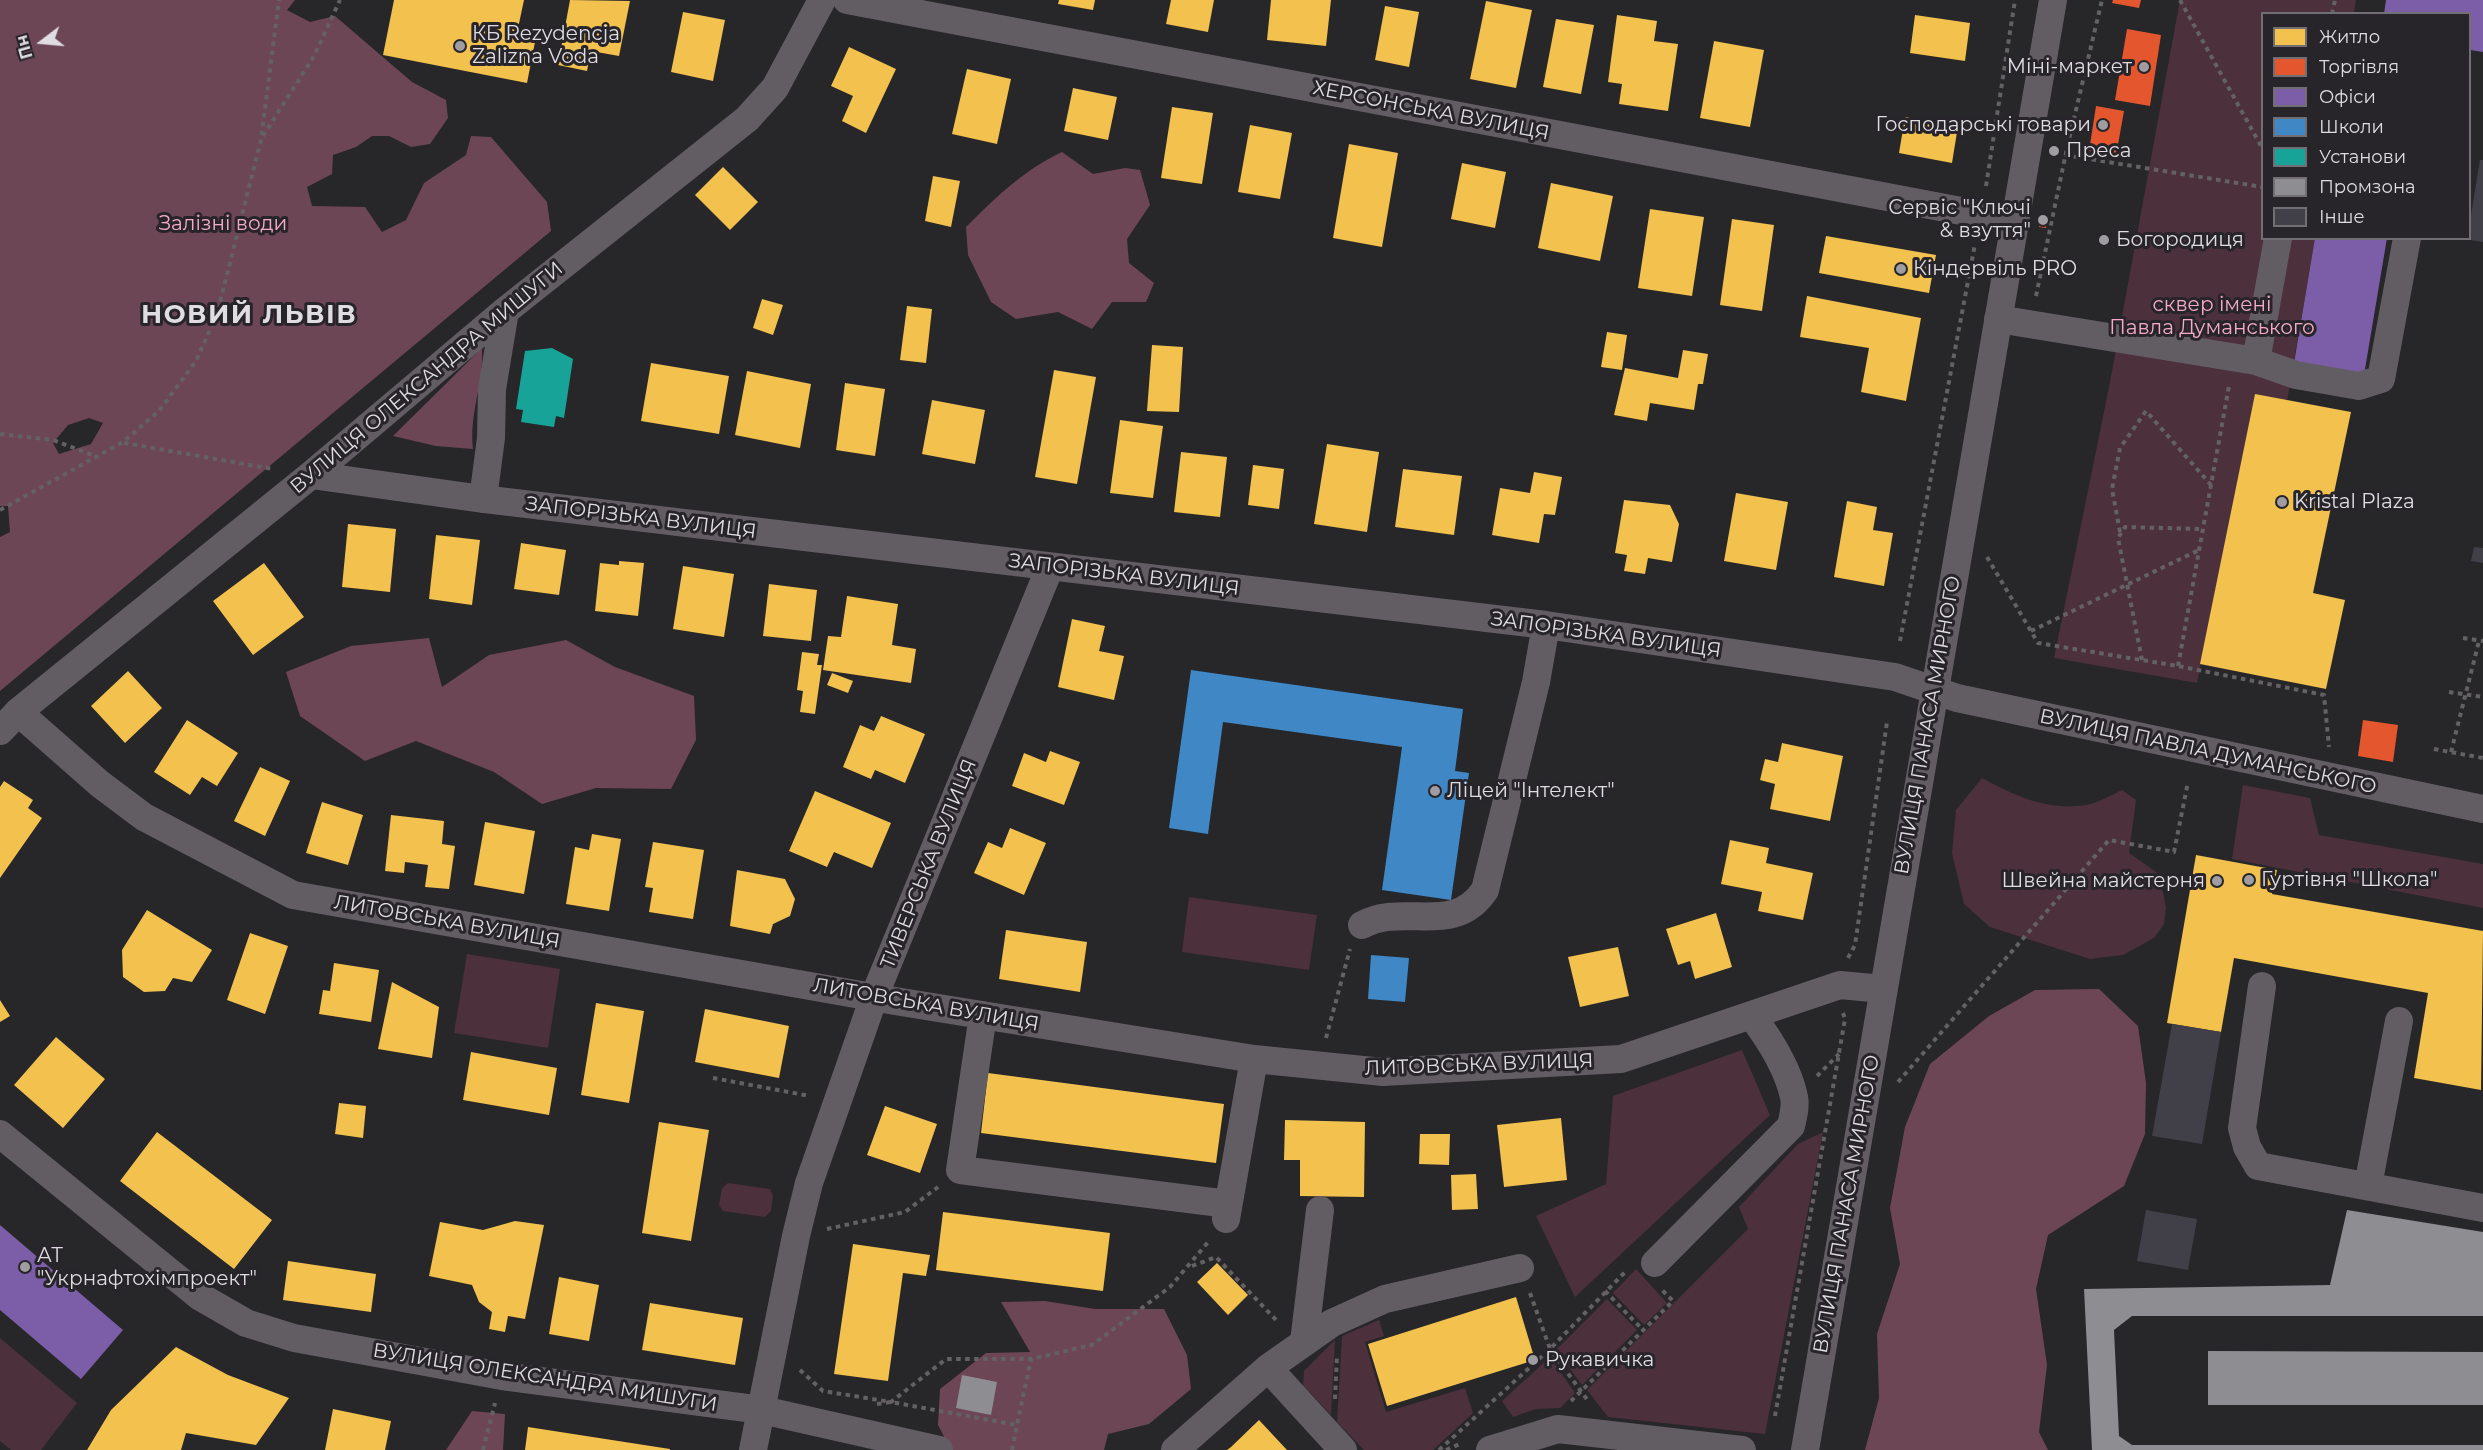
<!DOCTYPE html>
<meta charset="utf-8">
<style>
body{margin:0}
#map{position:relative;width:2483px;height:1450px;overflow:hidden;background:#272629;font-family:Montserrat,sans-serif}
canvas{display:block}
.legend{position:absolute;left:2261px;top:12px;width:210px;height:228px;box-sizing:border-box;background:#27252a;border:2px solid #716f73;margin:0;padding:8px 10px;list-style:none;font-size:18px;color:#dfdde1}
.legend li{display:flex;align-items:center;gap:12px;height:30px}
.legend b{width:30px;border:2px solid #716f73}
.north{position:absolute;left:12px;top:12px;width:60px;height:60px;-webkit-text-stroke:4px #27252a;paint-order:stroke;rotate:254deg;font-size:16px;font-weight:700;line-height:24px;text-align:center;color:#dfdde1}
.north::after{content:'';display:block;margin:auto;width:21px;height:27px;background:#dfdde1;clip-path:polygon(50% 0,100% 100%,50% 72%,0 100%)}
</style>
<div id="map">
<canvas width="2483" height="1450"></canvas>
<ul class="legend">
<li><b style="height:16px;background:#f2c14e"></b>Житло</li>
<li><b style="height:16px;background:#e4572e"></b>Торгівля</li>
<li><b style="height:16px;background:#7b5ea7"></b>Офіси</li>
<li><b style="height:16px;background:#3f88c5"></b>Школи</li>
<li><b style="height:16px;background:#17a398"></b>Установи</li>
<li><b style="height:16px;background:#8d8d92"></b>Промзона</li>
<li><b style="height:16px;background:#414049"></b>Інше</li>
</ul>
<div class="north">Пн</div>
</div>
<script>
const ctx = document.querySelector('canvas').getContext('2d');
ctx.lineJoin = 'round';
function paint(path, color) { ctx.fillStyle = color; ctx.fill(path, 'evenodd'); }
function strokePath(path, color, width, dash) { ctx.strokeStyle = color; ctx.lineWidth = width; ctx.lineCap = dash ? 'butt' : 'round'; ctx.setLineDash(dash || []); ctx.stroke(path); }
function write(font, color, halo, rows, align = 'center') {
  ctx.font = font + ' Montserrat,sans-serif'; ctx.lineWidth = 6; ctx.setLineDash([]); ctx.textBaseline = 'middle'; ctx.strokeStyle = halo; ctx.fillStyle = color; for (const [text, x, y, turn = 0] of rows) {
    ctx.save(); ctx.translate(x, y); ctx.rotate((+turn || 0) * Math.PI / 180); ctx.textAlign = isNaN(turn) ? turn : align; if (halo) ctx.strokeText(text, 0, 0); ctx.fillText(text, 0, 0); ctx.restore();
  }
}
paint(new Path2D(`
 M2180 0H2356L2354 13 2262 14V238L2315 239 2287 401 2255 395 2197 683 2054 658 2110 382Z
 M1982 778C2015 796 2048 811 2086 805 2098 803 2111 795 2122 790L2136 800 2129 853 2159 874 2166 907 2164 924 2154 938 2123 955 2090 959 1990 927 1964 904 1952 853 1956 810Z
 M2243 785 2310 798 2319 835 2483 864V908L2232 859Z
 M1189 897 1317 915 1309 970 1182 952Z
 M467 954 560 969 548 1048 454 1033Z
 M1742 1050 1770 1115 1575 1297 1536 1216 1606 1184 1613 1096Z
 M1823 1132 1765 1434 1608 1417 1587 1390 1748 1229 1739 1207 1798 1144Z
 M728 1183 770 1189 773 1196 771 1211 765 1217 723 1211 719 1205 722 1188Z
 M1636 1269 1667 1303 1644 1325 1613 1293Z
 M1607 1299 1637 1330 1582 1385 1556 1350Z
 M1379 1320 1384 1336 1365 1342 1386 1412 1465 1388 1473 1413 1433 1450H1364L1337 1422 1342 1336Z
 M0 1338 77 1403 41 1450H11L0 1441Z
 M1335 1340 1331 1415 1303 1385 1304 1371Z
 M1550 1357 1575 1393 1560 1408 1536 1409 1513 1417 1502 1401Z`), '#4c303c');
paint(new Path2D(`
 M0 0H295L287 10 310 22 335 16 412 82 446 100 448 118 430 144 411 147 389 136H372L356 147 333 155 332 174 307 187 312 206 365 207 382 232 406 220 424 183 466 155 471 136 491 137 547 202 551 231 0 691V537L10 532 8 506H0ZM89 418 103 423 91 444 59 454 53 443 68 425Z
 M1062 152 1093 174 1125 168 1140 170 1150 205 1127 239 1129 263 1154 283 1146 302H1112L1092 329 1058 312 1016 319 991 302 968 255 966 227C996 197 1024 170 1062 152Z
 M482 348C484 385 469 412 473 449L436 446 393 436Z
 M429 638 442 687 489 655 566 640 615 667 694 696 696 740 671 789 596 788 542 804 494 772 416 741 365 761 300 716 286 672 351 646Z
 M2099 989 2138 1026 2146 1083 2145 1134 2124 1186 2048 1235 2036 1289 2047 1365 2039 1432 2048 1450H1865L1879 1398 1877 1334 1900 1264 1890 1208 1905 1127 1930 1064 1989 1016 2035 990Z
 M1045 1301 1095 1309H1164L1187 1355 1191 1389 1149 1424 1108 1434 1104 1450H951L938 1425 940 1389 986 1353 1030 1352 1001 1302Z
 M472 1411 505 1414 503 1450H446Z`), '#6d4655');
paint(new Path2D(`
 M394 0H524L517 33 536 37 527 83 383 55Z
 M570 0 630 1 619 56 591 51 587 71 558 65Z
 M1059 0H1095L1093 10 1058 4Z
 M1171 0H1214L1208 32 1166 24Z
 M1271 0H1331L1326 46 1267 40Z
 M1486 1 1532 10 1516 88 1470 79Z
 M1385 6 1419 12 1409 67 1375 60Z
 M683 12 725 20 713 81 671 72Z
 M1617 15 1657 21 1654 41 1678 44 1668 111 1619 104 1622 84 1608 82Z
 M1915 15 1970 23 1965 61 1910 53Z
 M1556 19 1594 25 1581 94 1543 87Z
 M1714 41 1764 50 1750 127 1700 118Z
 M849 47 896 69 866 133 842 121 853 96 831 86Z
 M967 69 1011 79 997 144 952 134Z
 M1073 88 1117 97 1108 140 1064 131Z
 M1172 107 1213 113 1202 184 1161 178Z
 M1905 117 1958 126 1952 163 1899 153Z
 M1250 125 1292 133 1280 199 1238 192Z
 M1349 144 1398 153 1382 247 1333 238Z
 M1462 163 1506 172 1495 228 1451 219Z
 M723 167 758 202 730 230 695 195Z
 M933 176 960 181 951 227 925 221Z
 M1551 183 1613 196 1600 261 1538 248Z
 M1650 209 1704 217 1692 296 1638 288Z
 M1732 219 1774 225 1762 311 1720 305Z
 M1826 236 1936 255 1929 293 1819 273Z
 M1807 296 1921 318 1906 401 1861 392 1869 348 1800 337Z
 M762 299 783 305 773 335 753 328Z
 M907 306 932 309 926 363 900 360Z
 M1607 332 1627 335 1622 370 1601 367Z
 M1152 345 1183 347 1179 412 1147 411Z
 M1683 350 1708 354 1703 384H1698L1694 410 1650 403 1647 421 1614 415 1625 368 1678 378Z
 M651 363 729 376 719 434 641 421Z
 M1054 370 1096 377 1077 484 1035 477Z
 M747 371 811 384 800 448 735 435Z
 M845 383 885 389 875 456 836 450Z
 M2255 394 2351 412 2313 593 2345 600 2326 689 2200 664Z
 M932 400 985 410 975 464 922 454Z
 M1120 420 1163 426 1153 498 1110 493Z
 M1327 444 1379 452 1367 532 1314 524Z
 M1181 452 1227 457 1220 517 1174 512Z
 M1253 465 1284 469 1279 509 1248 505Z
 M1403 469 1462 476 1454 535 1395 527Z
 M1534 472 1562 477 1555 515 1544 514 1539 543 1492 535 1500 488 1530 493Z
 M1736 493 1788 502 1776 570 1724 561Z
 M1624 500 1670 505 1679 524 1672 562 1648 558 1645 574 1624 571 1627 555 1615 553Z
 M1847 501 1877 507 1873 530 1893 533 1884 586 1834 577Z
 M348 524 396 529 390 592 342 587Z
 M436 535 480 540 472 605 429 599Z
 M521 543 566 550 559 595 514 589Z
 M619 561 644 563 638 616 595 611 600 563 619 565Z
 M264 563 304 617 253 655 213 601Z
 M683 566 734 574 724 637 673 629Z
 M769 584 817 590 811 641 763 636Z
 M847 596 898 604 892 645 916 649 911 683 823 670 828 636 841 637Z
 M1072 619 1105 626 1099 651 1124 656 1114 700 1058 687Z
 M802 652 819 654 817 665H822L815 714 800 712 803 691 797 690Z
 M128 671 162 708 125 743 91 706Z
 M832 673 853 681 848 693 827 685Z
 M881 716 925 734 905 783 875 770 871 779 843 767 860 725 874 731Z
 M187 720 238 753 217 786 202 777 190 795 154 772Z
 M1782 743 1843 756 1830 821 1770 809 1775 784 1760 780 1765 759 1778 762Z
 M1050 751 1080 762 1064 805 1012 786 1024 753 1046 762Z
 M260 767 290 781 265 836 234 821Z
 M4 781 33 800 28 808 42 818 0 878V787Z
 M815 791 891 823 872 868 834 852 827 867 789 851Z
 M322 802 363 815 348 865 306 853Z
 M391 815 444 821 442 844 455 846 449 889 425 887 428 865 405 862 404 873 385 871Z
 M485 822 535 831 524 894 474 885Z
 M1010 828 1046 843 1024 895 974 873 988 842 1002 848Z
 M592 834 621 839 609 911 566 904 575 847 589 850Z
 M1730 840 1769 848 1766 863 1813 873 1803 920 1758 911 1762 892 1721 884Z
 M653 842 704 850 693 919 649 912 653 888 645 887Z
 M2196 855 2277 870 2272 894 2483 931 2481 1090 2414 1078 2428 993 2234 958 2221 1032 2167 1023Z
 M737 870 785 879 795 899 790 916 773 924 770 934 730 926Z
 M147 910 212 950 192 982 173 978 165 991 144 992 123 977 122 950Z
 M1716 913 1732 967 1695 979 1690 961 1678 965 1666 929Z
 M1006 930 1087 942 1080 992 999 979Z
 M250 933 288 946 265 1014 227 1000Z
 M1618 947 1629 996 1580 1007 1568 957Z
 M334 963 379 970 371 1022 319 1014 323 990 330 991Z
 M392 982 439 1007 432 1058 378 1049Z
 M0 1000 10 1016 0 1022Z
 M596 1003 644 1011 629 1103 581 1095Z
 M705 1009 789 1026 779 1078 695 1062Z
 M56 1037 105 1079 63 1128 14 1085Z
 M471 1052 557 1068 549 1115 463 1100Z
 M988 1073 1224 1104 1216 1163 981 1133Z
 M339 1103 366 1106 363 1138 335 1134Z
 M885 1106 937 1124 920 1173 867 1155Z
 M1561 1118 1567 1180 1504 1187 1497 1125Z
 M1285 1120 1365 1122 1364 1197 1300 1196V1160H1284Z
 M659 1122 709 1130 691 1241 642 1233Z
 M157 1132 272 1220 234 1269 120 1181Z
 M1420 1134H1450L1449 1165 1419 1164Z
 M1476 1174 1478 1209 1452 1210 1451 1175Z
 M943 1212 1110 1233 1103 1291 936 1270Z
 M515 1221 544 1225 525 1319 508 1316 505 1332 489 1329 492 1312 479 1302 472 1285 429 1276 440 1222 483 1230Z
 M853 1244 930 1255 926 1276 903 1273 888 1381 834 1374Z
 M288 1261 376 1274 371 1312 283 1300Z
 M1217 1263 1248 1295 1228 1315 1197 1282Z
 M559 1277 599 1285 589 1341 549 1334Z
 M1516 1297 1535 1360 1387 1406 1368 1344Z
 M650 1303 743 1318 735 1365 642 1350Z
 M176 1347 228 1375 289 1398 256 1445 186 1433 181 1450H87L111 1410Z
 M333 1409 391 1421 385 1450H325Z
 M1259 1420 1287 1450H1227L1231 1447Z
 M528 1427 670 1449V1450H525Z`), '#f2c14e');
paint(new Path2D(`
 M2113 0H2141L2139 8 2112 3Z
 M2127 29 2161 35 2150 106 2115 100Z
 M2096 106 2124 111 2116 156 2089 151Z
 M2041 214 2047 215 2046 228 2039 227Z
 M2363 720 2398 725 2393 762 2358 756Z`), '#e4572e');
paint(new Path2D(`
 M2386 0H2483V52L2470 50V14H2384Z
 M2315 238H2387L2364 375 2294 363Z
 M0 1225 123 1330 81 1379 0 1310Z`), '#7b5ea7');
paint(new Path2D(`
 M1191 670 1463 709 1455 771 1469 773 1451 900 1382 890 1402 747 1223 722 1208 834 1169 828Z
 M1371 955 1409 958 1405 1002 1368 999Z`), '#3f88c5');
paint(new Path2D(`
 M552 348 573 359 564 418 556 416 554 427 521 422 523 410 516 409 525 351Z`), '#17a398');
paint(new Path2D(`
 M2347 1210 2483 1232V1316H2132L2114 1330 2119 1436 2132 1445H2483V1450H2092L2084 1289 2330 1285Z
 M2208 1351 2483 1352V1405H2208Z
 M962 1375 997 1382 991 1415 956 1408Z`), '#8d8d92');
paint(new Path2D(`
 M2480 160H2483V242L2470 240V221Z
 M2474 547 2483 548V563L2471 561Z
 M2172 1024 2221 1032 2202 1144 2152 1136Z
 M2146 1210 2197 1219 2188 1270 2137 1261Z`), '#414049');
strokePath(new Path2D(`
 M2180 0 2262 148
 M2332 14 2335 0
 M263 136 314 56 340 0
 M2065 155 2262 187
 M1986 186 2015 0
 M2036 296 2067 148 2102 0
 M0 434 53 440 95 456
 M124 443 273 469
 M0 510 123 442 159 411 196 361 217 314 261 140 279 0
 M2120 532 2112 489 2120 448 2146 411 2211 485
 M1987 557 2038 643 2178 666 2324 695 2329 747
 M2031 631 2199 550
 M2463 638 2483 641
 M1900 641 1975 244
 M2142 660 2118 538 2125 527 2203 529
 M2178 666 2229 386
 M2449 692 2483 697
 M2434 749 2483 758
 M2451 752 2479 641
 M1848 958 1855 945 1887 722
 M1326 1038 1350 949
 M1817 1076 1839 1054
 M713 1078 810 1096
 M1898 1082 2109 840 2174 852 2188 782
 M827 1229 905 1212 938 1187
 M1192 1266 1216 1257 1278 1322
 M1605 1291 1643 1330
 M1530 1293 1550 1349 1589 1402
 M800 1370 823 1391 891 1402 946 1359H1031L1092 1345 1170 1287 1209 1241
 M1335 1399 1337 1356
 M1571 1401 1673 1301 1662 1290
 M877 1404 891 1402 1017 1425 1031 1359
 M1775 1416 1845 1019 1843 1013
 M483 1450 495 1403
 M1012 1450 1017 1425
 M1439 1450 1550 1349 1627 1270
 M1446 1450 1462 1443`), '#646164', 4, [4.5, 4.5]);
strokePath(new Path2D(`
 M847 0 2014 221
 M1998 319 2256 361 2296 375 2359 386 2381 379 2407 238
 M2256 361 2278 238
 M311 475 483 499 1546 625 1895 677 1957 698 2483 809
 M483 499 491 438 492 389 505 311
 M18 712 100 784 144 817 293 895 895 1001 1254 1059 1383 1072 1621 1059 1840 985 1883 989
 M0 731 18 712 311 475 505 311 747 119 775 88 822 0
 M1362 925C1404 902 1454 937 1485 890L1536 682 1546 625
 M2262 986 2242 1128 2247 1147 2258 1166 2483 1208
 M983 1015 960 1170 1228 1204
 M0 1134 199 1296 246 1323 294 1338 502 1376 762 1410 939 1450
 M2368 1186 2399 1021
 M1226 1219 1254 1059
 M1655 1263 1791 1126C1793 1117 1796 1106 1794 1097 1788 1068 1770 1040 1752 1016
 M1304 1342 1320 1210
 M1268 1368 1332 1323 1385 1299 1520 1268
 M753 1450 796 1236 809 1183 874 997 1050 567
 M1175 1450 1268 1368 1343 1450
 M1490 1450 1558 1429 1742 1450
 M1805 1450 2053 0`), '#625d62', 28);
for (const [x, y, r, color] of [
 [460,46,6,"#9f9da1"],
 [2144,67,6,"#9f9da1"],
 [2103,125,6,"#9f9da1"],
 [2054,151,6,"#9f9da1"],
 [2043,220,6,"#9f9da1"],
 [2104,240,6,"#9f9da1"],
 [1901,269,6,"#9f9da1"],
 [2282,502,6,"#9f9da1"],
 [1435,791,6,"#9f9da1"],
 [2249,880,6,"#9f9da1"],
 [2217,881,6,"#9f9da1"],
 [25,1267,6,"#9f9da1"],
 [1533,1360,6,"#9f9da1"]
]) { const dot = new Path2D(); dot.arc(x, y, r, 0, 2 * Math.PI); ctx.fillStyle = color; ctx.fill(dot); strokePath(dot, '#27252a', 2); }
write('20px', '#dfdde1', '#27252a', [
 ["КБ Rezydencja",472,34],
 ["Zalizna Voda",472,57],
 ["Міні-маркет",2132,67,"right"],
 ["Господарські товари",2091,125,"right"],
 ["Преса",2066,151],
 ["Сервіс \"Ключі",2031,208,"right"],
 ["& взуття\"",2031,231,"right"],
 ["Богородиця",2116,240],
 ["Кіндервіль PRO",1913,269],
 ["Kristal Plaza",2294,502],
 ["Ліцей \"Інтелект\"",1447,791],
 ["Гуртівня \"Школа\"",2261,880],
 ["Швейна майстерня",2205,881,"right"],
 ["АТ",37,1256],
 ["\"Укрнафтохімпроект\"",37,1279],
 ["Рукавичка",1545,1360]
], 'left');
write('20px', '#dfdde1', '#27252a', [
 ["ХЕРСОНСЬКА ВУЛИЦЯ",1431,111,11],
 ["ВУЛИЦЯ ОЛЕКСАНДРА МИШУГИ",427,378,-40],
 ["ЗАПОРІЗЬКА ВУЛИЦЯ",641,518,7],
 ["ЗАПОРІЗЬКА ВУЛИЦЯ",1124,575,7],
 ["ЗАПОРІЗЬКА ВУЛИЦЯ",1606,635,8],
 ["ВУЛИЦЯ ПАНАСА МИРНОГО",1928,725,-80],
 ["ВУЛИЦЯ ПАВЛА ДУМАНСЬКОГО",2208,752,12],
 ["ТИВЕРСЬКА ВУЛИЦЯ",929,864,-68],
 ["ЛИТОВСЬКА ВУЛИЦЯ",447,922,10],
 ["ЛИТОВСЬКА ВУЛИЦЯ",926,1005,10],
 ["ЛИТОВСЬКА ВУЛИЦЯ",1479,1065,-2],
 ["ВУЛИЦЯ ПАНАСА МИРНОГО",1847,1204,-80],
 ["ВУЛИЦЯ ОЛЕКСАНДРА МИШУГИ",545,1378,9]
]);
write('20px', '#f6aac7', '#27252a', [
 ["Залізні води",223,224],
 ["сквер імені",2212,305],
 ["Павла Думанського",2212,328]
]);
ctx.letterSpacing = '1.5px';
write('bold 26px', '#dfdde1', '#27252a', [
 ["НОВИЙ ЛЬВІВ",249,315]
]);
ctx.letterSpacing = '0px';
</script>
